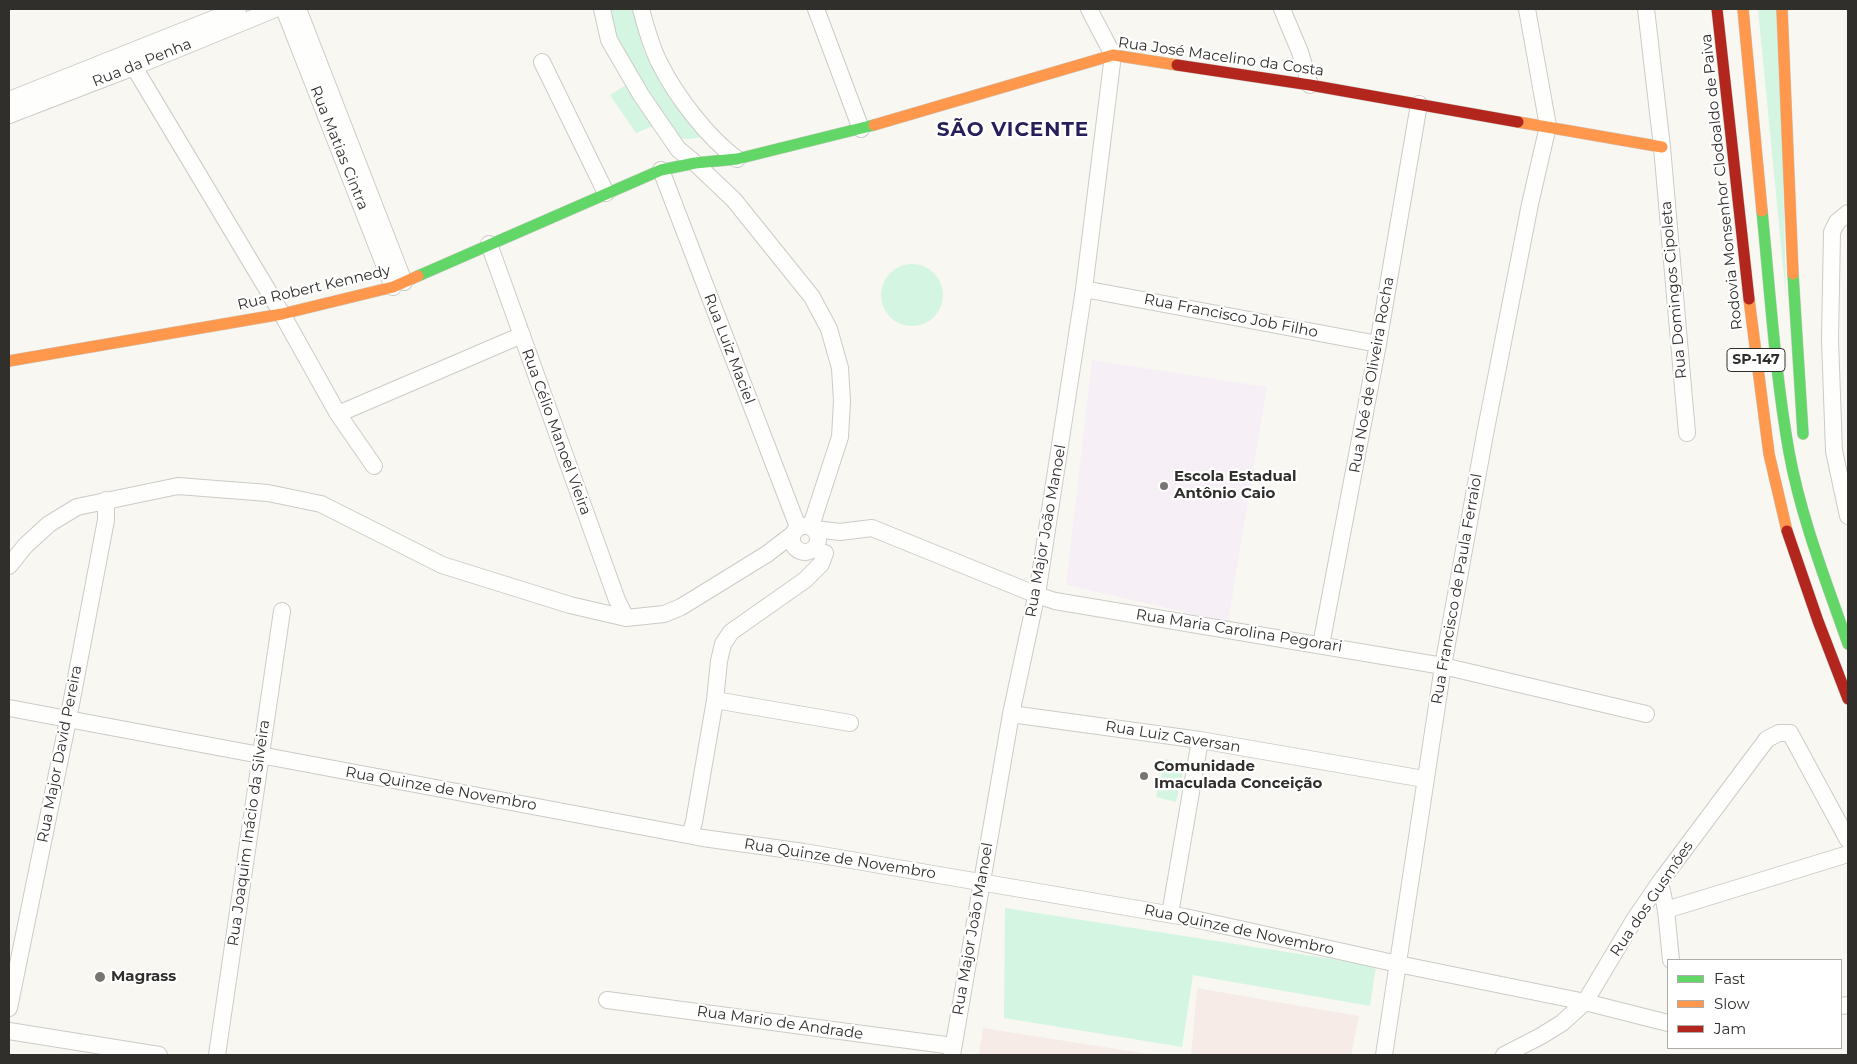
<!DOCTYPE html>
<meta charset="utf-8">
<style>
body{margin:0}
#map{position:relative;width:1857px;height:1064px;overflow:hidden;background:#f8f7f1;font-family:Montserrat,sans-serif}
canvas{display:block}
.frame{position:absolute;inset:0;border:10px solid #302f2c;pointer-events:none}
.legend{position:absolute;left:1667px;top:959px;width:175px;height:90px;box-sizing:border-box;background:#fff;border:1px solid #acacab;margin:0;padding:6px 9px;list-style:none;font-size:15px;color:#302f2c}
.legend li{display:flex;align-items:center;gap:10px;height:25px}
.legend b{width:25px;border:1px solid #acacab}
</style>
<div id="map">
<canvas width="1857" height="1064"></canvas>
<div class="frame"></div>
<ul class="legend">
<li><b style="height:6px;background:#63d668"></b>Fast</li>
<li><b style="height:6px;background:#ff974d"></b>Slow</li>
<li><b style="height:6px;background:#b3261e"></b>Jam</li>
</ul>
</div>
<script>
const ctx = document.querySelector('canvas').getContext('2d');
ctx.lineJoin = 'round';
function paint(path, color) { ctx.fillStyle = color; ctx.fill(path, 'evenodd'); }
function strokePath(path, color, width, dash) { ctx.strokeStyle = color; ctx.lineWidth = width; ctx.lineCap = dash ? 'butt' : 'round'; ctx.setLineDash(dash || []); ctx.stroke(path); }
function write(font, color, halo, rows, align = 'center') {
  ctx.font = font + ' Montserrat,sans-serif'; ctx.lineWidth = 4.5; ctx.setLineDash([]); ctx.textBaseline = 'middle'; ctx.strokeStyle = halo; ctx.fillStyle = color; for (const [text, x, y, turn = 0] of rows) {
    ctx.save(); ctx.translate(x, y); ctx.rotate((+turn || 0) * Math.PI / 180); ctx.textAlign = isNaN(turn) ? turn : align; if (halo) ctx.strokeText(text, 0, 0); ctx.fillText(text, 0, 0); ctx.restore();
  }
}
paint(new Path2D(`
 M1197 988 1359 1016 1351 1055H1191Z
 M983 1028 1155 1055H979Z`), '#f7ebe8');
paint(new Path2D(`
 M1092 360 1267 387 1228 622 1066 585Z`), '#f7eff6');
paint(new Path2D(`
 M608 9H635L644 52 673 97 706 137 688 139 678 138 621 51Z
 M1758 9H1779L1786 297Z
 M626 85 653 126 636 133 610 95Z
 M881 295a31 31 0 1 1 62 0a31 31 0 1 1-62 0Z
 M1165 759 1185 764 1176 802 1156 797Z
 M1005 908 1376 966 1370 1006 1193 975 1182 1047 1004 1018Z`), '#d4f5e2');
const street = new Path2D(`
 M284 9 393 287
 M298 9 404 282
 M602 9 609 40 641 95 678 149 695 163 734 200 812 297 829 329 840 368 842 401 840 437 811 526
 M641 9C646 27 651 47 660 64 676 96 708 138 737 159
 M816 9 861 129
 M1282 9 1300 52 1310 85
 M1646 9 1662 147 1687 433
 M128 53 134 67 282 314 338 414 374 466
 M542 62 606 193
 M9 100 238 9
 M9 115 134 67 275 9
 M661 170 798 527
 M1848 213 1837 222 1832 232 1830 340 1834 451 1848 516
 M489 244 617 600 626 618
 M1084 289 1378 344
 M338 414 522 335
 M792 539a13 13 0 1 1 26 0a13 13 0 1 1-26 0Z
 M815 529 840 532 872 528 1037 595 1055 601 1443 666 1646 714
 M9 566 25 546 49 524 77 507 178 486 268 493 321 504 442 565 570 605 626 618 664 614 681 607 767 554 793 534
 M1321 645 1378 344 1419 104
 M715 700 850 723
 M9 708 703 838 804 852 1185 917 1398 964 1585 1002 1668 1023
 M1011 714 1200 740 1424 779
 M690 835 694 822 715 700 719 661 723 644 731 632 805 580 821 564 825 553
 M1660 882 1666 910 1671 960
 M1666 910 1848 854
 M1170 914 1200 740
 M607 1000 953 1046
 M1841 1006 1848 1005
 M9 1008 68 720 106 520V500
 M9 1031 159 1055
 M217 1055 282 611
 M952 1055 1011 714 1038 588 1084 289 1113 55 1089 9
 M1384 1055 1443 666 1485 434 1530 204 1548 126 1527 9
 M1504 1055 1541 1036 1562 1023 1585 1002 1634 920 1660 882 1767 739 1779 733H1790L1848 840`);
const fast = new Path2D(`
 M1762 211C1770 291 1775 373 1789 452 1801 518 1826 581 1848 644
 M1793 274 1803 434
 M418 276 661 170 695 163 737 159 874 125`);
const slow = new Path2D(`
 M1743 9 1762 211
 M1782 9 1793 274
 M1518 122 1662 147
 M874 125 1113 55 1177 65
 M1749 299 1769 454 1787 531
 M9 361 282 314 393 287 418 276`);
const jam = new Path2D(`
 M1717 9 1749 299
 M1177 65 1310 85 1518 122
 M1787 531 1818 621 1848 699`);
strokePath(street, '#cccbc7', 18);
strokePath(fast, '#cccbc7', 12);
strokePath(slow, '#cccbc7', 12);
strokePath(jam, '#cccbc7', 12);
strokePath(street, '#fefefd', 16);
strokePath(fast, '#63d668', 11);
strokePath(slow, '#ff974d', 11);
strokePath(jam, '#b3261e', 11);
for (const [x, y, r, color] of [
 [1164,486,5,"#767571"],
 [1144,776,5,"#767571"],
 [100,977,6,"#767571"]
]) { const dot = new Path2D(); dot.arc(x, y, r, 0, 2 * Math.PI); ctx.fillStyle = color; ctx.fill(dot); strokePath(dot, '#fff', 2); }
for (const [x, y, w] of [
 [1756,360,58]
]) { const box = new Path2D(); box.roundRect(x - w / 2, y - 11.5, w, 23, 4); ctx.fillStyle = '#fff'; ctx.fill(box); strokePath(box, '#302f2c', 1); }
write('bold 14px', '#302f2c', null, [
 ["SP-147",1756,360]
]);
write('15px', '#302f2c', '#fff', [
 ["Rua José Macelino da Costa",1221,57,8],
 ["Rua da Penha",142,63,-22],
 ["Rua Matias Cintra",339,148,68],
 ["Rodovia Monsenhor Clodoaldo de Paiva",1722,182,-96],
 ["Rua Robert Kennedy",314,288,-13],
 ["Rua Domingos Cipoleta",1674,290,-95],
 ["Rua Francisco Job Filho",1231,316,11],
 ["Rua Luiz Maciel",729,349,69],
 ["Rua Noé de Oliveira Rocha",1372,375,-80],
 ["Rua Célio Manoel Vieira",556,432,70],
 ["Rua Major João Manoel",1046,531,-80],
 ["Rua Francisco de Paula Ferraiol",1457,589,-80],
 ["Rua Maria Carolina Pegorari",1239,631,9],
 ["Rua Luiz Caversan",1173,737,9],
 ["Rua Major David Pereira",60,754,-79],
 ["Rua Quinze de Novembro",441,789,10],
 ["Rua Joaquim Inácio da Silveira",249,833,-82],
 ["Rua Quinze de Novembro",840,859,9],
 ["Rua dos Gusmões",1652,899,-56],
 ["Rua Major João Manoel",973,929,-80],
 ["Rua Quinze de Novembro",1239,930,12],
 ["Rua Mario de Andrade",780,1023,8]
]);
write('bold 15px', '#302f2c', '#fff', [
 ["Escola Estadual",1174,477],
 ["Antônio Caio",1174,494],
 ["Comunidade",1154,767],
 ["Imaculada Conceição",1154,784],
 ["Magrass",111,977]
], 'left');
ctx.letterSpacing = '1px';
write('bold 20px', '#271f59', '#fff', [
 ["SÃO VICENTE",1013,130]
]);
ctx.letterSpacing = '0px';
</script>
